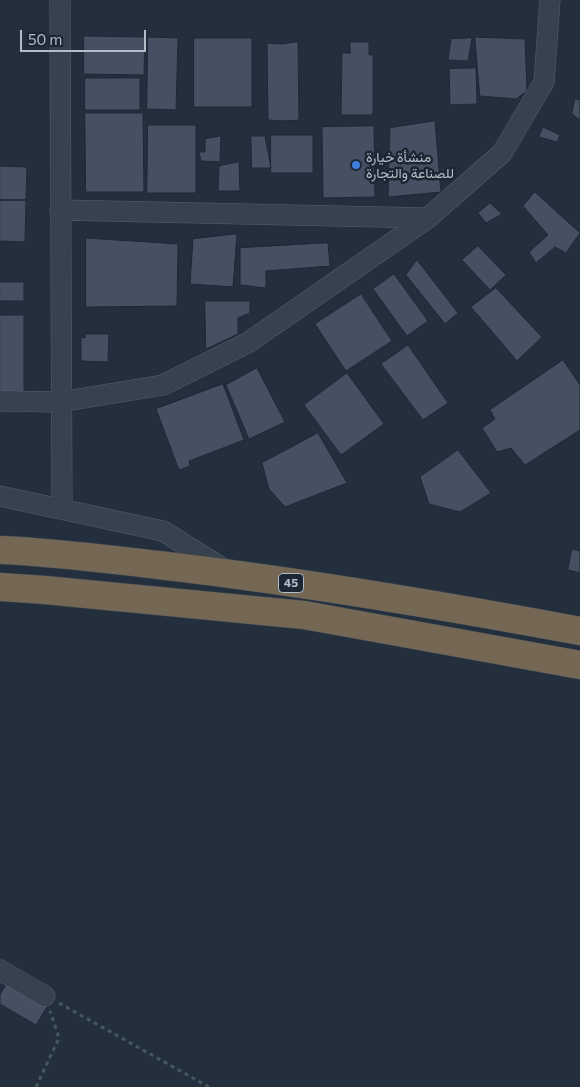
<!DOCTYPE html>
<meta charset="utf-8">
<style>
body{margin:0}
#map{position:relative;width:580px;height:1087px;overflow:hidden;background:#242f3e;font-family:Commissioner,sans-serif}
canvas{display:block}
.scale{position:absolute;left:20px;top:30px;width:126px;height:22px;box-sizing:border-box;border:2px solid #b4bcc9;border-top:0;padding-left:6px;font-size:15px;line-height:18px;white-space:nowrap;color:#b4bcc9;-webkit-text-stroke:4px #1d2633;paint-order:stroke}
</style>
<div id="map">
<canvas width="580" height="1087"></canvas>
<div class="scale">50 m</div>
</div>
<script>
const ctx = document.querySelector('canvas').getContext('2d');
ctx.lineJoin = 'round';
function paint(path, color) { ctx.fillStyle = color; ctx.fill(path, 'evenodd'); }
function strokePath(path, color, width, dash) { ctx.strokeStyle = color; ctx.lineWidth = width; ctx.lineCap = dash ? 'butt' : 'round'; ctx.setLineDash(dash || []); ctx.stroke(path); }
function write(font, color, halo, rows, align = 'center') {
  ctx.font = font + ' Commissioner,Vazirmatn,sans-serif'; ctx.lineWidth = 5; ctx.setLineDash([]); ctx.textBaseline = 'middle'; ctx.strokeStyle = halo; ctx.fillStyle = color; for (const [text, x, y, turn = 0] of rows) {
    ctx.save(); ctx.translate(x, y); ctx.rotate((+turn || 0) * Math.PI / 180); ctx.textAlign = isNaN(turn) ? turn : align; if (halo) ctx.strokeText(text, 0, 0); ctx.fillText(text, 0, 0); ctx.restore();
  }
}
const building = new Path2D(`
 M84 36 145 37 144 75 84 74Z
 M148 37 178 38 176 110 147 109Z
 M475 37 525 39 527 91 516 99 480 96Z
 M194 38H252V107H194Z
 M472 38 468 61 448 60 451 39Z
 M298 42 299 120 283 121 268 120 267 43 281 44Z
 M350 42H369V55H373V115H341L342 53H350Z
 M476 68 477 104 450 105 449 69Z
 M85 78H140V110H85Z
 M575 99 580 100V120L572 114Z
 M85 113H143L144 192H86Z
 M435 121 441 192 388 197 390 128Z
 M148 125H196V193H147Z
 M374 126 375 197 323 198 322 127Z
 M543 127 560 135 557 142 539 137Z
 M271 135H313V173H271Z
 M221 136 220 162 201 161 199 152H205V139Z
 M251 136H265L271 168H252Z
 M239 162 240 191H218L219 166Z
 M0 166 27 167 26 200H0Z
 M535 192 580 233 566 253 555 247 536 263 529 252 548 235 523 206Z
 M0 200H26L25 242 0 241Z
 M490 203 502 214 486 223 478 213Z
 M237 234 233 287 190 284 193 239Z
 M86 238 178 244 177 306 86 307Z
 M328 243 330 266 266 271V288L240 285V248Z
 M478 246 506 275 490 290 462 260Z
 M417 260 458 313 445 324 406 275Z
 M394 274 428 321 407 336 373 289Z
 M0 282H24V301H0Z
 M496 288 542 337 517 361 471 307Z
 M361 294 392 341 346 371 315 324Z
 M205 301H250V313L238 318V334L206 349Z
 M0 315H24V392H0Z
 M85 334H109L108 362 81 361V337L85 338Z
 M408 345 448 403 423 420 381 364Z
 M563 360 580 385V430L525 465 511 448 497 452 482 428 495 419 490 410Z
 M257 368 285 422 249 439 226 385Z
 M347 373 384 424 341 455 304 405Z
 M223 384 244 440 189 461 190 466 179 470 156 409Z
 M318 433 347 483 285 507 269 489 262 463Z
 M458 450 491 493 460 512 429 504 420 477Z
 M572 549 580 551V573L568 570Z
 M10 978 50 1002 36 1025 0 1004V995Z`);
paint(building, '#455162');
strokePath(building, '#1f2835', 1);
const street = new Path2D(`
 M60 0 62 509
 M60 210 428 218
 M0 401 60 402 163 385 249 342 428 218 502 153 544 82 550 0
 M0 496 163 531 227 571
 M0 970 45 996`);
const highway = new Path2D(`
 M0 550C53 552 105 559 158 565 299 581 440 605 580 631
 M0 587 45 590 304 615 580 665`);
strokePath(street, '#565f6c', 21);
strokePath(highway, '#434c59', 29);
strokePath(new Path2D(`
 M59 1003 209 1087
 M36 1087 59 1038 50 1011`), '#44595c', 3, [4, 4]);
strokePath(street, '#38414e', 20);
strokePath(highway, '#746855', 28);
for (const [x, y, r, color] of [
 [356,165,5,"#3f7fe0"]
]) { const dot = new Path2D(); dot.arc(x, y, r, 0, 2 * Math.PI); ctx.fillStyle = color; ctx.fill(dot); strokePath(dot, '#1d2633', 2); }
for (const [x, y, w] of [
 [291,583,25]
]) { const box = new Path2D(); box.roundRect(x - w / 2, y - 9.5, w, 19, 4); ctx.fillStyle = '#1d2633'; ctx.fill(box); strokePath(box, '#b4bcc9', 1); }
write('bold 12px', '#b4bcc9', null, [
 ["45",291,583]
]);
write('14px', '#b4bcc9', '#1d2633', [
 ["منشأة خيارة",366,157],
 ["للصناعة والتجارة",366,173]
], 'left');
</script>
